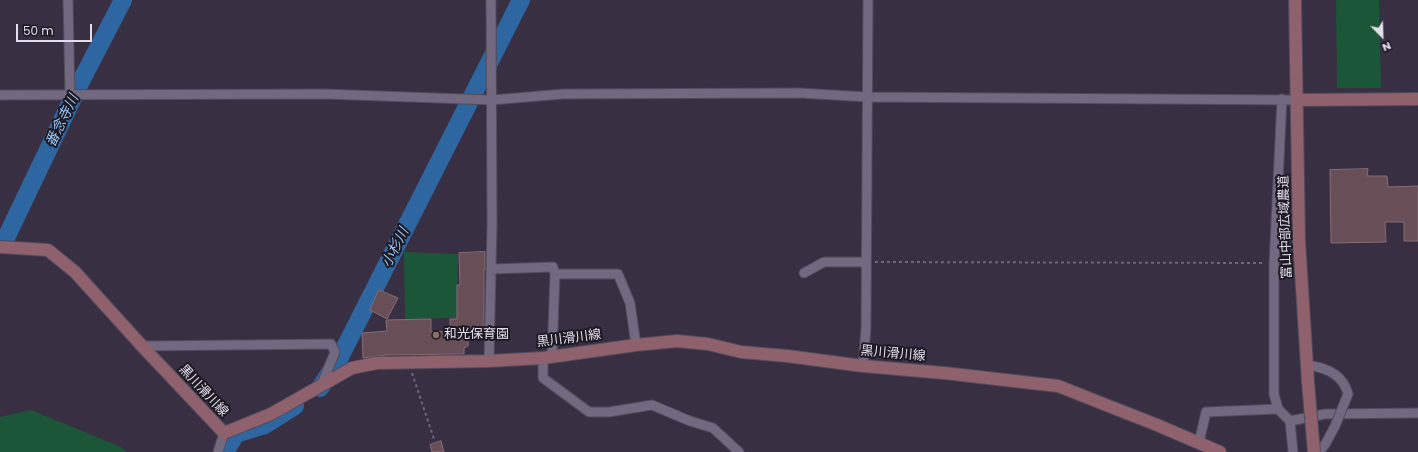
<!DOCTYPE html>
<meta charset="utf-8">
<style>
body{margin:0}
#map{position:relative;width:1418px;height:452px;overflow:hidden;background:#382f43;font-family:Poppins,sans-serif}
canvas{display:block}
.north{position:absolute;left:1362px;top:16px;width:40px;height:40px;-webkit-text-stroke:3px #1d1922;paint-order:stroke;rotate:157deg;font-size:11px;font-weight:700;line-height:16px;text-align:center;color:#e3deeb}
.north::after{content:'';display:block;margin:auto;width:14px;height:18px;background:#e3deeb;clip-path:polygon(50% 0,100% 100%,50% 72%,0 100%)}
.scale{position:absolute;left:16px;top:24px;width:76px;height:18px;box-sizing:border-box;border:2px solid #e3deeb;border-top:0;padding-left:5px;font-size:12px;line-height:14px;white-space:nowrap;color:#e3deeb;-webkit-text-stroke:3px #1d1922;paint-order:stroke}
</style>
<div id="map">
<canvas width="1418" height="452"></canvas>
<div class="north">N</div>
<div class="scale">50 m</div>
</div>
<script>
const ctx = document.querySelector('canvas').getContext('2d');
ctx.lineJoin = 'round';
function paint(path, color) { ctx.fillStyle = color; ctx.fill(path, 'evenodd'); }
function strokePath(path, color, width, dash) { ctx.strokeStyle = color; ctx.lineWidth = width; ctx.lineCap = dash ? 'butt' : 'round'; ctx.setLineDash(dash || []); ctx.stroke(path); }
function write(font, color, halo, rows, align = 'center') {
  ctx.font = font + ' Poppins,"Noto Sans JP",sans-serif'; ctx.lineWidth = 4; ctx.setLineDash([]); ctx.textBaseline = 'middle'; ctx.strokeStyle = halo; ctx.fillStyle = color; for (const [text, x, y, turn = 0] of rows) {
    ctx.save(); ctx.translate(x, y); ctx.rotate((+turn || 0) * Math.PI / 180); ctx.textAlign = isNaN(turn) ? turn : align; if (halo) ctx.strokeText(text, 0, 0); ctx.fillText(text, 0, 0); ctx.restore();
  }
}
paint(new Path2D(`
 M1336 0H1379L1381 88H1337Z
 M404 252 458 254 457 318 405 319Z
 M31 410 121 447 127 452H0V417Z`), '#1c5638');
strokePath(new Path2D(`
 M4 242 80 83 123 0
 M320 388 340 357 521 0
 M225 452 236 434 265 425 295 406`), '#2e66a1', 18);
const building = new Path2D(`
 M1368 169 1367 176H1387L1388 187 1418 186V241H1404V222H1385L1386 242 1331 243 1330 170Z
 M485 252V270H484V329H475V332H468V346L464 348V354L386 355 363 358 362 333 387 331 386 320 431 319V332L450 331V319H457V285H460L459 253Z
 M379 290 398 298 387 319 370 310Z
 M441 441 444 452H432L430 445Z`);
paint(building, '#684e56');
strokePath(building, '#876c75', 1);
const street = new Path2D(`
 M68 0 70 95
 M0 95 325 94 492 100 563 94 800 93 867 97 1297 100
 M1282 99 1274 263V394L1278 409 1290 421 1293 452
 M491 269 553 267 555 274 552 356
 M804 273 824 262H866
 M555 274H618L630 303 636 345
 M142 346 331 344 335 352 321 386
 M543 358V378L589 412H609L652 405 690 421 713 428 739 452
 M489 361 492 225 491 0
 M1306 365C1325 367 1343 374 1348 394
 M863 366 866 328 868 0
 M1290 421 1325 414 1418 413
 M1199 443 1206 412 1278 409
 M218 452 224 433
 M1319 452 1326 443 1335 426`);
const secondary = new Path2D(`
 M1295 0 1299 241 1308 382
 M1297 100 1418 99
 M0 247 48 250 75 272 142 346 224 433 271 414 352 368 377 363 489 361 543 358 636 345 677 341 708 344 741 352 787 356 863 366 944 373 1058 386 1157 425 1220 452`);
strokePath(street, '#524b5b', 11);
strokePath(secondary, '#524b5b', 14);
strokePath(new Path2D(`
 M875 262 1265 263
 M412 373 434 439`), '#6f6779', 2, [3, 3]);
strokePath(street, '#72687f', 9);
strokePath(secondary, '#8e616d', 12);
const streetBridge = new Path2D(`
 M1335 426 1348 394`);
const secondaryBridge = new Path2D(`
 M1308 382 1314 452`);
strokePath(streetBridge, '#524b5b', 11, []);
strokePath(secondaryBridge, '#524b5b', 14, []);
strokePath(streetBridge, '#72687f', 9);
strokePath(secondaryBridge, '#8e616d', 12);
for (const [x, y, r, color] of [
 [436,335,4,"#8d6e63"]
]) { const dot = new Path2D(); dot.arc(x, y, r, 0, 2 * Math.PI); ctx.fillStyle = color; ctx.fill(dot); strokePath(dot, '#1d1922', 1.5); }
write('13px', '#e3deeb', '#1d1922', [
 ["富山中部広域農道",1286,227,-92],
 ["黒川滑川線",569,339,-7],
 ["黒川滑川線",893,354,5],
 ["黒川滑川線",203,391,47]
]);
write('13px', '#e3deeb', '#1d1922', [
 ["和光保育園",444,335]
], 'left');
write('italic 14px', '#98c4f5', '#1d1922', [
 ["番念寺川",63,121,-64],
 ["小杉川",396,248,-63]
]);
</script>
